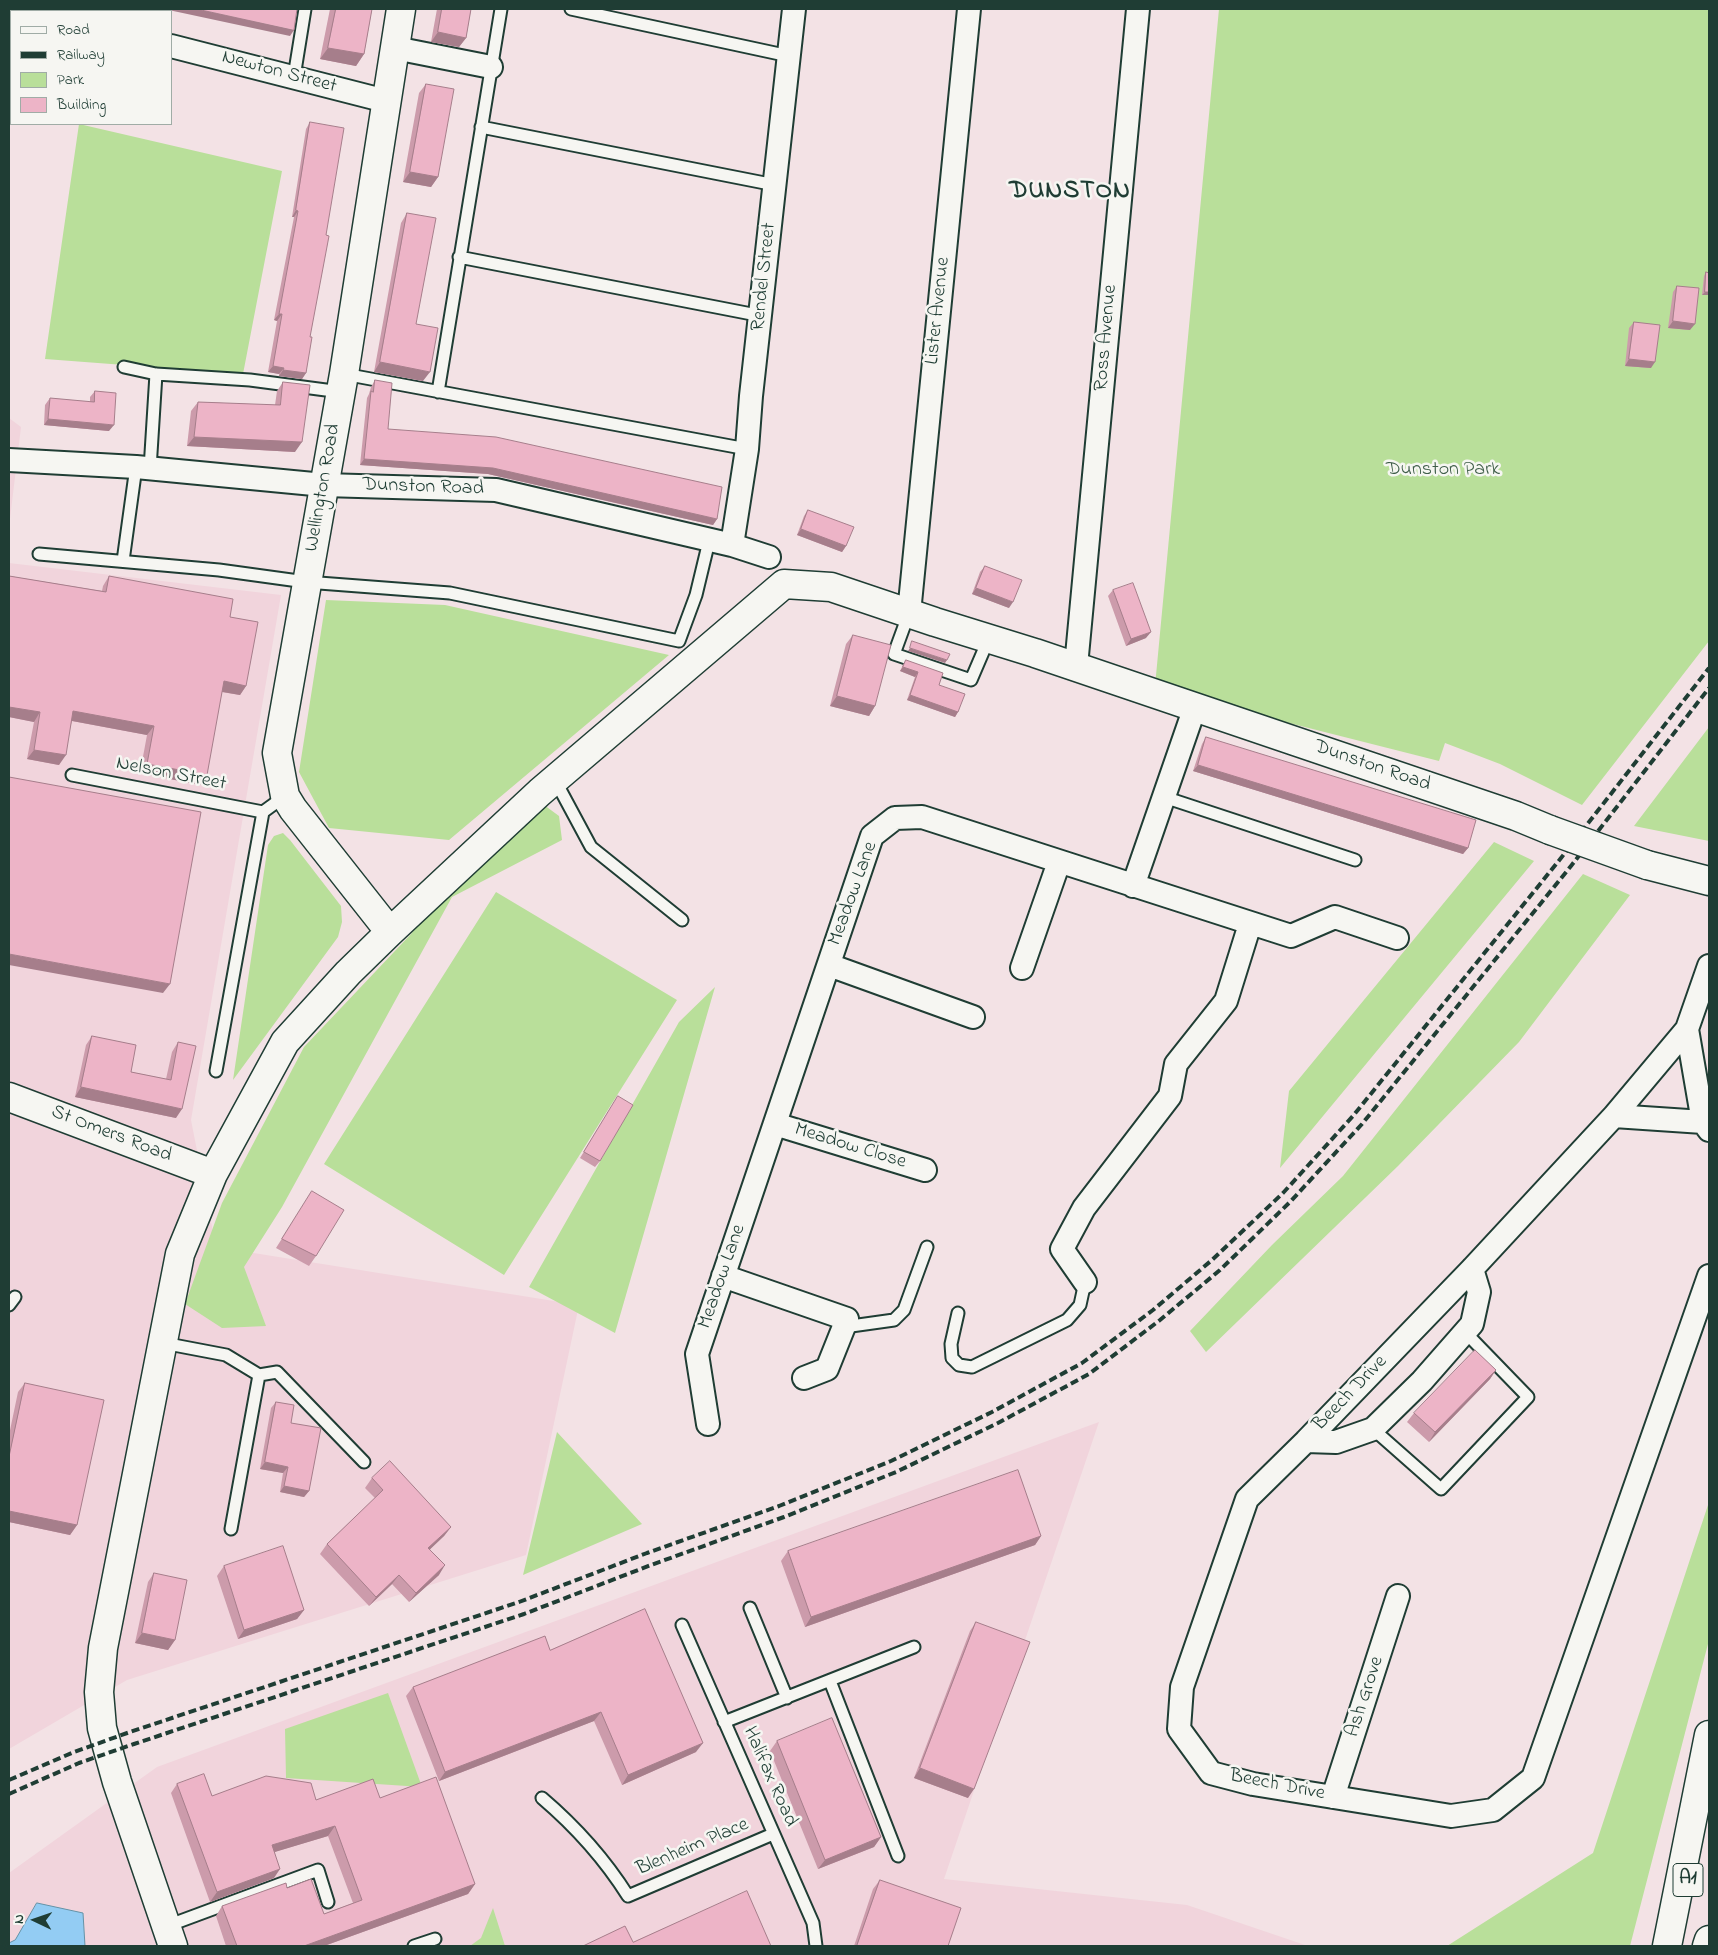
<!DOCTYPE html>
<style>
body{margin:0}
#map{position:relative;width:1718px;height:1955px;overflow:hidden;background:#f3e2e5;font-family:"Indie Flower",sans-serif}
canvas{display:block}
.frame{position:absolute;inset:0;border:10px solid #1f3d34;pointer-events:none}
.legend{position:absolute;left:10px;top:10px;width:162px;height:115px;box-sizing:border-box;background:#f6f6f2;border:1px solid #a0aca6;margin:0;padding:6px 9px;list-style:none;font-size:15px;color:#1f3d34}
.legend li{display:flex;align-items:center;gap:10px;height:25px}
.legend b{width:25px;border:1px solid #a0aca6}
.north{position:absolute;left:10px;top:1895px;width:50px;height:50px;-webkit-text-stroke:4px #f6f6f2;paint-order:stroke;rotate:273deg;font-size:14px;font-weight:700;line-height:20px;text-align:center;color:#1f3d34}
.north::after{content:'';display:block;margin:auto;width:18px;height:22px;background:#1f3d34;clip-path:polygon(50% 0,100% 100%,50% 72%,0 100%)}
</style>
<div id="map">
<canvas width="1718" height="1955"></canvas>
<div class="frame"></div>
<ul class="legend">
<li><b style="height:6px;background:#f6f6f2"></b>Road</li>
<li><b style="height:6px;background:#1f3d34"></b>Railway</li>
<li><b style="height:14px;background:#b9df9a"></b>Park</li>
<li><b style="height:14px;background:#edb4c7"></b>Building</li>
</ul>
<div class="north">N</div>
</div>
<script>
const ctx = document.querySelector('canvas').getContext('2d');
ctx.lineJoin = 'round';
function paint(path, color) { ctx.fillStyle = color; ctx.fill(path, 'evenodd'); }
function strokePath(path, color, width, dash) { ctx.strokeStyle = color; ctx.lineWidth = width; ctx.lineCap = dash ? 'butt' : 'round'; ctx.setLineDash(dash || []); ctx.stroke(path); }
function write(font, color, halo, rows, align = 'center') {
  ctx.font = font + ' "Indie Flower",sans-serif'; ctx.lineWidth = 5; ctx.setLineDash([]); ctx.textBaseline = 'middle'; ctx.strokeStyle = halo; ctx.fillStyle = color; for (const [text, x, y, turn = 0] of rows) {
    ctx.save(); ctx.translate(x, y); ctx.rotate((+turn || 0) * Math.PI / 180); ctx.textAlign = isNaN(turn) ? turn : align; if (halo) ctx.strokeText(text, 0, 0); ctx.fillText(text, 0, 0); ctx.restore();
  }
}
paint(new Path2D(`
 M9 9H18V11H11V94L9 125Z
 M9 418 21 427 9 527Z
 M9 563 281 595 191 1120 216 1247 579 1305 526 1555 127 1680 9 1749Z
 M1099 1422 944 1879 1187 1905 1308 1946H9V1873L157 1767Z`), '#f1d4dc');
paint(new Path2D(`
 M1219 9H1709V641L1582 805 1500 764 1445 743 1439 761 1210 703 1155 686Z
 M79 124 282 171 243 374 45 359Z
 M326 600 445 605 669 655 449 840 329 828 299 772Z
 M1709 727V841L1634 826Z
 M540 802 559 816 562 840 452 897 282 1207 244 1267 266 1326 222 1328 185 1304 222 1203 304 1047 411 934 445 889Z
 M283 833 290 840 341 906 342 922 338 937 233 1080 268 845 274 836Z
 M1494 842 1534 861 1280 1168 1289 1091Z
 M1583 874 1630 895 1519 1042 1398 1166 1206 1352 1190 1331 1272 1245 1343 1176Z
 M496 892 677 1000 504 1275 324 1164Z
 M715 987 615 1333 529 1287 679 1022Z
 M557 1432 642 1524 523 1575Z
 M1709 1502V1640L1630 1946H1447L1593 1853Z
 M388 1693 422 1787 286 1778 285 1729Z
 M493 1908 505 1946H470L481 1938Z`), '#b9df9a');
const water = new Path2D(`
 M37 1903 83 1913 85 1946H9V1943L15 1940Z`);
paint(water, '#93ccf3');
strokePath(water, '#6593a7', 1);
const lane = new Path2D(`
 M571 9 789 56
 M294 77 305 9
 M481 127 775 185
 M459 257 762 316
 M124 367 156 374 250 380 341 392
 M344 374 747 449
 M438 392 501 9
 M150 469 156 374
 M39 554 219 570 306 582 450 593 679 641 696 595 709 541
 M123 561 136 467
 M909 613 894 654 971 680 989 638
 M72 775 263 812
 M555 780 591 847 682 920
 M1164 797 1355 860
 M216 1071 263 812 285 796
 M9 1305 15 1297
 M958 1313 951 1344 952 1358 959 1365 972 1367 1067 1320 1080 1305 1085 1282
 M844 1327 894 1320 904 1310 927 1247
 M163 1343 226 1355 259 1375 277 1372 364 1462
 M1373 1429 1441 1489 1528 1397 1465 1332
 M231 1529 259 1375
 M750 1608 787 1698
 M682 1625 813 1923 816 1946
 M830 1681 898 1856
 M724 1722 914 1647
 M542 1798C576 1827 604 1858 628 1896L773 1834
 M167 1926 318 1870 328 1902
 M414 1946 435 1939`);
const street = new Path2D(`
 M34 10 39 11
 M171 46 386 101
 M395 48 491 67
 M9 460 136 467 324 485 496 490 732 545 769 557
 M732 545 747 449 751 396 794 9
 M909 613 969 9
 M1076 666 1138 9
 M1133 886 1195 707
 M829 965 973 1017
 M1709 966 1687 1029 1614 1116 1472 1269 1306 1441 1247 1499 1182 1687 1179 1729 1211 1773 1253 1784 1451 1816 1493 1810 1533 1778 1709 1276
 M1022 968 1059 862
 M1687 1029 1703 1122 1709 1130
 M1614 1116 1703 1122
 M775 1124 925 1170
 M723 1276 847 1319 827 1369 804 1378
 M1085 1282 1062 1249 1084 1208 1170 1096 1176 1064 1226 1001 1250 924
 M708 1424 697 1354 872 836 895 818 922 817 1291 936 1335 917 1397 938
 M1306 1441 1336 1442 1373 1429 1422 1381 1472 1324 1479 1292 1472 1269
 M1333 1797 1398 1596`);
const secondary = new Path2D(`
 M1647 865 1709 881
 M390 932 293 809 285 796 277 753 344 374 401 9
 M9 1097 213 1174
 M173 1946 117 1782 102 1728 99 1692 103 1648 180 1254 213 1174 285 1042 348 973 390 932 540 792 784 584 831 587 935 622 1035 653 1516 816 1550 830`);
const highway = new Path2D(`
 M1667 1946 1709 1735
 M1707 1946 1709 1940`);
strokePath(lane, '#1f3d34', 15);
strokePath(street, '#1f3d34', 26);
strokePath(secondary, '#1f3d34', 31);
strokePath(highway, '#1f3d34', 31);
strokePath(lane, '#f6f6f2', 11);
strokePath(street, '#f6f6f2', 22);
strokePath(secondary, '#f6f6f2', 28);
strokePath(highway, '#f6f6f2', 28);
strokePath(new Path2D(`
 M9 1780 74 1752 130 1732 519 1602 647 1553 779 1506 891 1461 992 1412 1082 1363 1153 1310 1212 1260 1283 1193 1353 1116 1561 858 1709 668
 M9 1794 79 1763 134 1744 524 1614 651 1565 784 1517 896 1472 998 1423 1089 1374 1160 1320 1220 1270 1291 1201 1362 1124 1571 866 1709 688`), '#1f3d34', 4, [8, 4]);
const secondaryBridge = new Path2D(`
 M1550 830 1647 865`);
strokePath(secondaryBridge, '#1f3d34', 31, []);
strokePath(secondaryBridge, '#f6f6f2', 28);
paint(new Path2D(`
 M330 9H372L364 54 356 66 320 59Z
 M437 9H471L466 38 459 47 431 42Z
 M426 84 438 177 431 187 403 182 419 93Z
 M310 122V337L306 373 302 379 279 376V374L268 372 277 321 274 320 294 217H292L306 129Z
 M407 213 416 324 423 381 374 372 401 223Z
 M1706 272 1709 273V295H1702L1704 276Z
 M1677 286 1690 330 1668 328 1673 292Z
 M1634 322 1651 368 1625 366 1629 328Z
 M375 380 388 429 717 519 713 525 488 474 360 465 367 398 369 394 371 387Z
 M283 382 295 452 187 446 191 411 198 402 275 405 277 391Z
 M95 391 109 431 44 425 45 405 50 398 90 402V397Z
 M808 510 846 546 842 552 797 535 804 516Z
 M985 566 1009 608 972 594 980 572Z
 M9 576 102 591 103 586 109 576 230 617 246 686 240 695 222 692 200 785 140 773 147 735 72 721 59 765 27 759 34 722 9 717Z
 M1113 590 1146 638 1126 646 1108 596Z
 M853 635 875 706 869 716 830 706 846 644Z
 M906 660 939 685 958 712 955 717 907 700 915 677 900 671 903 665Z
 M1206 737 1468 848 1463 854 1193 771 1202 744Z
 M92 1036 131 1072 166 1079 172 1052 178 1042 176 1118 75 1097 86 1045Z
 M618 1096 600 1161 595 1167 580 1158Z
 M312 1191 316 1256 309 1266 276 1248Z
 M1496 1370 1490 1379 1429 1442 1407 1422 1414 1413Z
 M25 1383 77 1525 70 1535 9 1522V1435L18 1392Z
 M276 1402 291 1423 309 1491 304 1497 280 1492 283 1473 260 1469 271 1408Z
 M372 1478 451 1527 444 1536 430 1549 439 1575 409 1602 392 1584 369 1606 320 1554 327 1544 375 1498 365 1488Z
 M1041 1536 1035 1545 805 1627 781 1561 788 1551Z
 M224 1566 304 1610 297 1619 238 1639 217 1576Z
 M154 1573 175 1640 168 1650 135 1643 148 1582Z
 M976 1622 968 1798 914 1778 970 1631Z
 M550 1650 696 1752 622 1785 594 1721 439 1781 406 1696 413 1687Z
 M777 1741 881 1837 874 1847 818 1869 770 1751Z
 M177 1784 212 1796 316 1800 380 1798 475 1884 468 1894 324 1946H226L216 1916 222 1906 324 1914 353 1903 328 1836 274 1852V1878L210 1902 171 1793Z
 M880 1880 948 1946H854L873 1889Z`), '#cc9bab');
paint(new Path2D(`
 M164 9H197L294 30 290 36Z
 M438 32 466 38 459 47 431 42Z
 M328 48 364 54 356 66 320 59Z
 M410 172 438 177 431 187 403 182Z
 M296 210 298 211 294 217H292Z
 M1705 292H1709V295H1702Z
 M279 314H282L277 321 274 320Z
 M1673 321 1695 324 1690 330 1668 328Z
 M1629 359 1655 362 1651 368 1625 366Z
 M380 362 430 372 423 381 374 372Z
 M273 366 284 368 279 374 268 372Z
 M283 370 306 373 302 379 279 376Z
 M48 419 114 425 109 431 44 425Z
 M194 437 302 442 295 452 187 446Z
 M364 459 493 468 717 519 713 525 488 474 360 465Z
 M801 529 846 546 842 552 797 535Z
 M976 588 1013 602 1009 608 972 594Z
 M1151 632 1146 638 1126 646 1131 639Z
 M910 648 947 660 945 663 908 651Z
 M903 667 918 672 915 677 900 671Z
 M224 681 246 686 240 695 217 691Z
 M910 695 958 712 955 717 907 700Z
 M837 696 875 706 869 716 830 706Z
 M9 707 40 712 34 722 9 717Z
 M73 711 154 726 147 735 67 720Z
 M34 750 66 755 59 765 27 759Z
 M147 764 207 775 200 785 140 773Z
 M1198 765 1468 848 1463 854 1193 771Z
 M9 954 170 984 163 993 9 965Z
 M81 1087 182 1109 176 1118 75 1097Z
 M1496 1370 1490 1379 1429 1442 1435 1432Z
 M265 1462 288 1467 283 1473 260 1469Z
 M284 1486 309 1491 304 1497 280 1492Z
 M9 1511 77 1525 70 1535 9 1522Z
 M451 1527 444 1536 422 1557 428 1548Z
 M1041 1536 1035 1545 805 1627 811 1617Z
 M445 1565 439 1575 409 1602 416 1593Z
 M399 1575 392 1584 369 1606 376 1597Z
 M304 1610 297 1619 238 1639 244 1630Z
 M142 1633 175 1640 168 1650 135 1643Z
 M601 1712 594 1721 439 1781 445 1772Z
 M703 1743 696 1752 622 1785 628 1775Z
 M920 1768 974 1789 968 1798 914 1778Z
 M335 1826 328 1836 265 1855 272 1845Z
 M881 1837 874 1847 818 1869 825 1860Z
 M280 1869 274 1878 210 1902 217 1892Z
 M475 1884 468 1894 324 1946H304Z`), '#a67e8b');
const building = new Path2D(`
 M197 9H297L294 30Z
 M336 9H372L364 54 328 48Z
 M442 9H471L466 38 438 32Z
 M426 84 454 89 438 177 410 172Z
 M310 122 344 128 326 235 329 236 310 337H312L306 373 283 370 284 368 273 366 282 314H279L298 211 296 210Z
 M407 213 436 218 416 324 438 328 430 372 380 362Z
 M1706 272 1709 273V292H1705Z
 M1677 286 1699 288 1695 324 1673 321Z
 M1634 322 1660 325 1655 362 1629 359Z
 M375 380 392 383 388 429 496 437 722 487 717 519 493 468 364 459 371 391 373 392Z
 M283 382 310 385 302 442 194 437 198 402 280 405Z
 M95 391 116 393 114 425 48 419 50 398 94 402Z
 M808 510 854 527 846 546 801 529Z
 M985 566 1022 580 1013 602 976 588Z
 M9 576 106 592 109 576 233 599 230 617 258 622 246 686 224 681 207 775 147 764 154 726 73 711 66 755 34 750 40 712 9 707Z
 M1133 583 1151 632 1131 639 1113 590Z
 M853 635 891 645 875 706 837 696Z
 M912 641 950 654 947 660 910 648Z
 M906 660 943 673 939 685 965 694 958 712 910 695 918 672 903 667Z
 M1206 737 1476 820 1468 848 1198 765Z
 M9 777 201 812 170 984 9 954Z
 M92 1036 136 1045 131 1072 171 1080 178 1042 196 1046 182 1109 81 1087Z
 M618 1096 633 1105 600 1161 584 1152Z
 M312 1191 344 1210 316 1256 282 1239Z
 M1475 1350 1496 1370 1435 1432 1414 1413Z
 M25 1383 104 1400 77 1525 9 1511V1457Z
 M276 1402 294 1405 291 1423 321 1428 309 1491 284 1486 288 1467 265 1462Z
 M390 1461 451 1527 428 1548 445 1565 416 1593 399 1575 376 1597 327 1544 383 1490 372 1478Z
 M1018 1470 1041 1536 811 1617 788 1551Z
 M283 1546 304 1610 244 1630 224 1566Z
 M154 1573 187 1580 175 1640 142 1633Z
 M645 1609 703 1743 628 1775 601 1712 445 1772 413 1687 545 1636 550 1650Z
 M976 1622 1030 1642 974 1789 920 1768Z
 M832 1718 881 1837 825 1860 777 1741Z
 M204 1774 212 1796 266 1776 311 1783 316 1800 373 1779 380 1798 436 1777 475 1884 304 1946H237L222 1906 286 1883 287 1888 311 1879 324 1914 362 1900 335 1826 272 1845 280 1869 217 1892 177 1784Z
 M880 1880 961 1908 948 1946H857Z
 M747 1891 771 1946H583L625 1926 633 1942Z`);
paint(building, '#edb4c7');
strokePath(building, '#a67e8b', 1);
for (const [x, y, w] of [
 [1688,1880,30]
]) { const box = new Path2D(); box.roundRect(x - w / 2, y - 16.5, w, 33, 4); ctx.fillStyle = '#f6f6f2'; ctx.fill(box); strokePath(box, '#1f3d34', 1); }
write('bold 19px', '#1f3d34', null, [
 ["A1",1688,1880]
]);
write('20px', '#1f3d34', '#f6f6f2', [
 ["Newton Street",279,73,15],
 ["Rendel Street",765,277,-84],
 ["Lister Avenue",939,311,-84],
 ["Ross Avenue",1107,338,-85],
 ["Wellington Road",324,488,-80],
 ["Dunston Road",423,488,2],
 ["Dunston Road",1372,767,19],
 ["Nelson Street",171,775,11],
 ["Meadow Lane",854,894,-70],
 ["St Omers Road",111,1135,21],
 ["Meadow Close",850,1147,17],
 ["Meadow Lane",723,1277,-71],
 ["Beech Drive",1351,1394,-46],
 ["Ash Grove",1366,1697,-72],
 ["Halifax Road",769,1777,66],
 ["Beech Drive",1277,1786,11],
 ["Blenheim Place",693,1848,-23]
]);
write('20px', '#3e5d48', '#f6f6f2', [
 ["Dunston Park",1443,471]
]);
ctx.letterSpacing = '1px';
write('bold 25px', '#1f3d34', '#f6f6f2', [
 ["DUNSTON",1070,193]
]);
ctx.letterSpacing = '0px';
</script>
